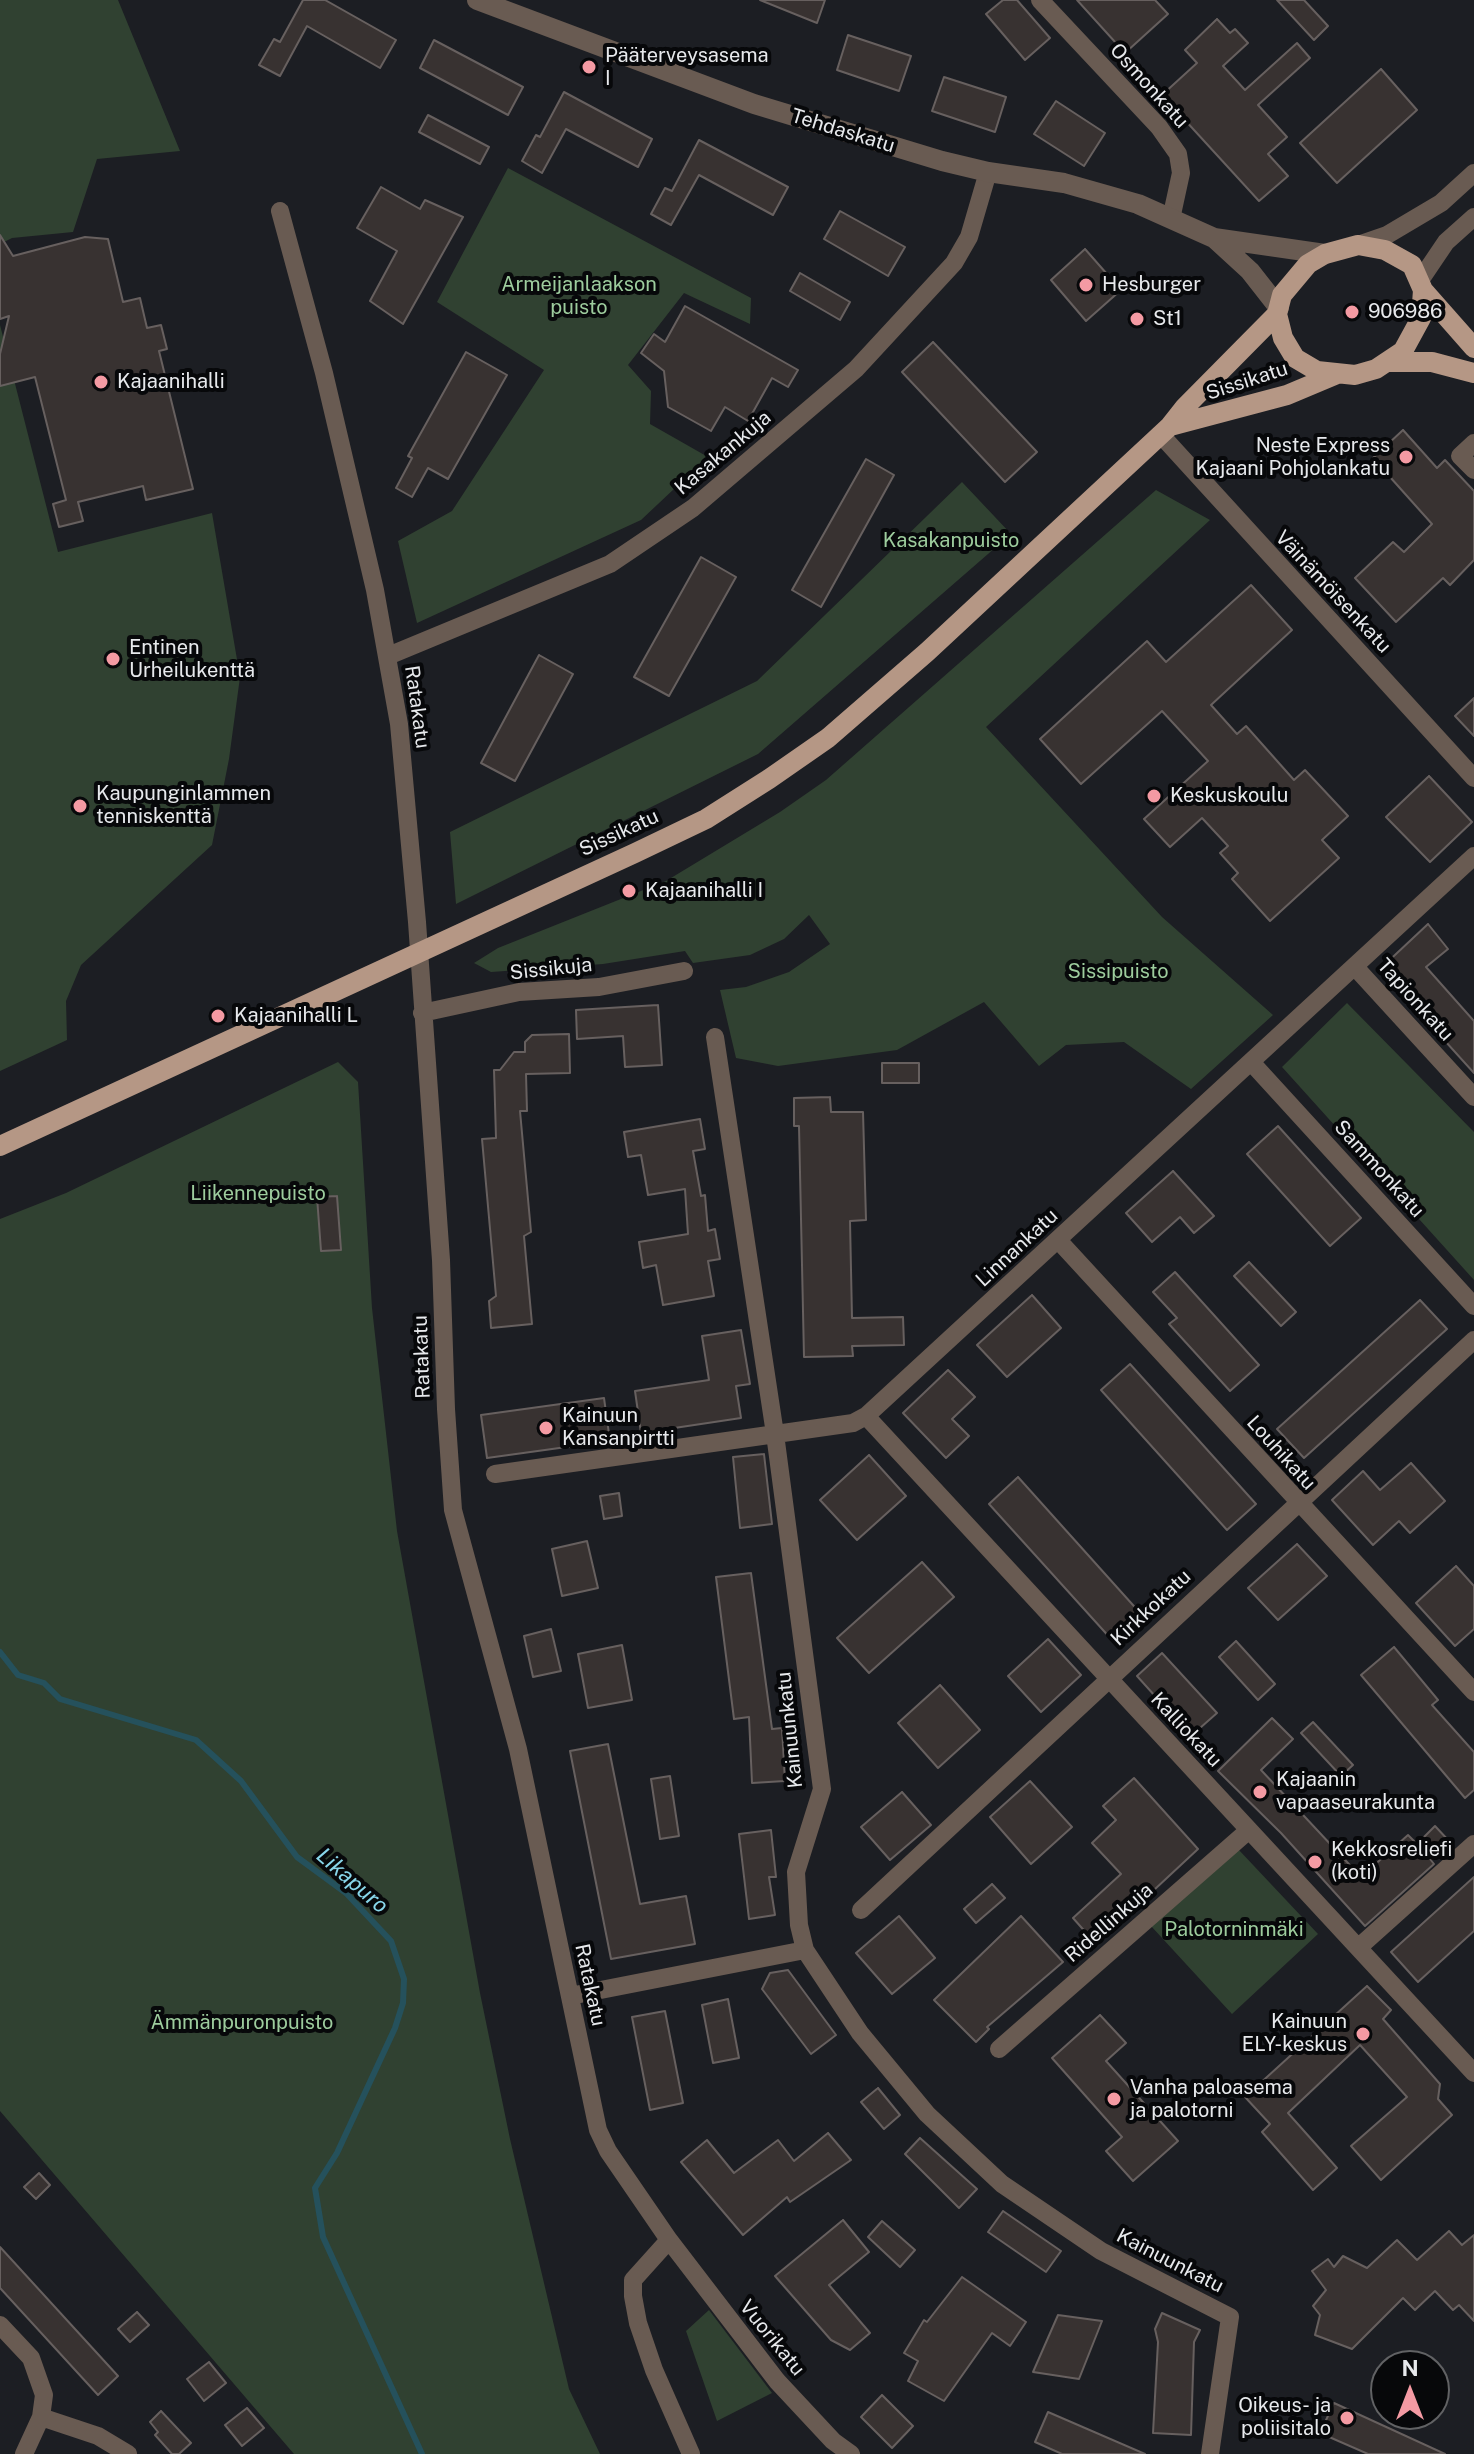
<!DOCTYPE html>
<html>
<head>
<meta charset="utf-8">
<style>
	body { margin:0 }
	#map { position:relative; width:1474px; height:2454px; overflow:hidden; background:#1c1e23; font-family:"Public Sans",sans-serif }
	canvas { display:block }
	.north { position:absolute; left:1370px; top:2350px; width:80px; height:80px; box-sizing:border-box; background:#07080a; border:2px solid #616264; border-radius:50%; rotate:0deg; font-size:22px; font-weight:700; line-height:32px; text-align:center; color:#e7e9ec }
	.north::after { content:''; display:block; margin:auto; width:28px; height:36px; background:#f49aa3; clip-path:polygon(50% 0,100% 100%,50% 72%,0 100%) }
</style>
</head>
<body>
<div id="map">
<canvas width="1474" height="2454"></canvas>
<div class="north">N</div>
</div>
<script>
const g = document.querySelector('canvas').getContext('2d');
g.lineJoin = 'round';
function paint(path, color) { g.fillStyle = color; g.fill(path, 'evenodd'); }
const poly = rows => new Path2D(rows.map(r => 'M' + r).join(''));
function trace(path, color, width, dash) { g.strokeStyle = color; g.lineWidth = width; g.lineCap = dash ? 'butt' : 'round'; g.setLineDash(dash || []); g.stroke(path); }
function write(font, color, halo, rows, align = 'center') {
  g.font = font + ' "Public Sans",sans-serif'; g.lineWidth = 8; g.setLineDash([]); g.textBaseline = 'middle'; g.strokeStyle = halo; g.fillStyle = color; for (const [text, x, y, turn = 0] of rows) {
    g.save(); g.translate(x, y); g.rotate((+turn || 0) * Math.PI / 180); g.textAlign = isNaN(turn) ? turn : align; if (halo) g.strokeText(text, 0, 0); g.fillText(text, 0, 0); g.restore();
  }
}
paint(poly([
	[0,0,118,0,180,151,97,159,73,232,12,238,0,244],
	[508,168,751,298,750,324,684,293,628,365,651,391,650,424,708,457,641,520,417,623,398,541,452,511,544,370,437,302],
	[0,325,58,552,212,513,240,677,229,759,212,845,81,965,66,1001,67,1040,0,1071],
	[962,482,1011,534,758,754,456,904,450,832,757,681],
	[1156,490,1210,520,986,727,1162,917,1273,1015,1191,1089,1124,1042,1066,1045,1039,1066,984,1002,897,1050,778,1066,736,1058,720,990,746,987,789,972,830,944,809,915,784,939,750,955,693,963,685,951,603,964,491,972,474,963,498,948,666,881,780,812,826,780],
	[1347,1003,1474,1132,1474,1280,1282,1067],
	[338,1062,358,1082,372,1308,397,1531,480,1993,510,2139,569,2389,600,2454,294,2454,0,2111,0,1219,66,1193],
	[1238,1849,1318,1934,1232,2014,1151,1926],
	[709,2310,772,2393,717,2421,686,2331]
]), '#304131');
trace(poly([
	[0,1652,18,1675,44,1683,60,1699,196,1740,241,1781,297,1857,346,1893,391,1941,404,1979,403,2003,395,2028,337,2153,315,2188,323,2237,422,2454]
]), '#25515c', 6);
const building = poly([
	[303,0,325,0,396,40,380,68,307,26,280,76,259,65,274,39,280,42,303,0],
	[760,0,825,0,817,23,760,0],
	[1003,0,1017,0,1050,38,1025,60,986,14,1003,0],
	[1077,0,1155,0,1168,14,1125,53,1077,0],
	[1277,0,1304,0,1328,26,1314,40,1277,0],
	[1217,19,1230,33,1235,29,1248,43,1223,66,1245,90,1297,43,1310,58,1258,105,1287,137,1268,154,1288,176,1259,201,1162,95,1197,63,1185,50,1217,19],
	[848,35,911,56,899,91,837,70,848,35],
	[434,40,523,87,508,115,420,68,434,40],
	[1381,69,1417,110,1337,183,1300,143,1381,69],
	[944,77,1006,97,995,132,932,111,944,77],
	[564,92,652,139,638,167,566,129,542,173,522,161,536,135,540,137,564,92],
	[1056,101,1105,133,1084,166,1034,134,1056,101],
	[428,115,489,147,480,164,419,132,428,115],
	[699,140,788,187,773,215,699,175,671,225,651,214,665,188,672,191,699,140],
	[381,187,420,209,425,200,463,217,403,324,370,301,397,251,357,228,381,187],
	[840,211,905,247,888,276,824,239,840,211],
	[0,235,13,256,85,237,108,239,123,302,140,298,147,328,161,325,167,349,159,351,193,489,146,500,143,486,78,502,83,521,59,527,53,504,66,500,35,377,0,386,0,354,9,316,0,319,0,235],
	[1085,249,1121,290,1086,321,1051,280,1085,249],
	[800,273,850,302,840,320,790,291,800,273],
	[685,306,798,370,788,387,772,378,748,421,725,407,711,431,668,407,664,371,641,353,654,334,665,342,685,306],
	[933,342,1037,452,1005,482,902,372,933,342],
	[466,352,507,375,448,479,428,468,412,497,396,488,412,458,408,456,466,352],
	[1403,430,1437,468,1445,460,1474,491,1474,560,1450,585,1443,578,1396,622,1355,578,1393,542,1404,552,1432,524,1373,458,1403,430],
	[866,459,894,475,821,607,792,590,866,459],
	[701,557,736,577,669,696,634,677,701,557],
	[1251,585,1292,630,1211,705,1237,734,1246,726,1294,780,1305,770,1348,816,1322,840,1339,858,1270,921,1232,879,1238,873,1220,853,1228,846,1202,818,1170,847,1144,819,1208,761,1162,711,1081,784,1040,739,1147,641,1166,662,1251,585],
	[539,655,573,674,515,781,481,763,539,655],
	[1474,698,1474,736,1455,716,1474,698],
	[1429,776,1472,822,1430,862,1386,817,1429,776],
	[1428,924,1448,949,1426,967,1474,1021,1474,1073,1380,969,1428,924],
	[658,1005,662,1065,625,1067,623,1036,577,1039,576,1010,658,1005],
	[569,1034,570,1073,526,1074,527,1111,520,1111,531,1232,524,1236,532,1324,491,1328,489,1301,496,1296,482,1139,496,1138,494,1070,500,1070,514,1052,525,1052,525,1042,532,1035,569,1034],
	[882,1063,919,1063,919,1083,882,1083,882,1063],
	[830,1097,831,1112,863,1112,866,1220,850,1221,852,1318,903,1317,904,1345,852,1346,853,1356,804,1357,799,1126,794,1126,794,1098,830,1097],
	[700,1119,705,1149,693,1151,701,1196,705,1195,708,1231,715,1229,720,1259,708,1261,714,1296,663,1305,656,1265,643,1268,639,1242,688,1234,685,1189,648,1195,641,1155,628,1157,624,1132,700,1119],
	[1278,1126,1361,1218,1330,1246,1247,1154,1278,1126],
	[1173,1171,1214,1216,1194,1233,1180,1217,1152,1242,1126,1213,1173,1171],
	[337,1196,341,1250,321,1251,317,1197,337,1196],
	[1249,1262,1296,1312,1281,1326,1234,1276,1249,1262],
	[1175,1272,1259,1365,1230,1391,1169,1324,1177,1318,1153,1292,1175,1272],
	[1032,1295,1061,1328,1007,1377,977,1345,1032,1295],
	[1420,1300,1447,1329,1304,1458,1277,1429,1420,1300],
	[741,1330,750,1384,736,1386,741,1418,641,1433,635,1391,709,1380,702,1336,741,1330],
	[1130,1364,1256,1504,1227,1530,1101,1390,1130,1364],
	[948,1370,975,1397,952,1419,969,1436,946,1458,903,1413,948,1370],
	[604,1398,610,1441,487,1458,481,1415,604,1398],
	[764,1454,772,1524,740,1528,733,1457,764,1454],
	[869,1455,906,1496,857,1540,820,1500,869,1455],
	[1411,1463,1445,1501,1410,1533,1399,1521,1373,1545,1332,1500,1363,1471,1380,1490,1411,1463],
	[1018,1477,1141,1614,1112,1640,989,1504,1018,1477],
	[619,1493,622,1516,604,1519,600,1496,619,1493],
	[587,1541,598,1588,562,1596,552,1549,587,1541],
	[1297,1544,1327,1576,1278,1620,1248,1588,1297,1544],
	[922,1562,954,1597,869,1673,837,1638,922,1562],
	[1456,1566,1474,1586,1474,1629,1455,1646,1416,1603,1456,1566],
	[751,1573,772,1729,782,1728,785,1781,752,1783,749,1717,734,1719,716,1577,751,1573],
	[551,1629,561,1671,533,1677,524,1636,551,1629],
	[1048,1639,1081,1675,1041,1712,1008,1676,1048,1639],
	[1236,1641,1275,1684,1258,1700,1219,1657,1236,1641],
	[622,1645,632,1700,588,1708,578,1654,622,1645],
	[1394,1647,1438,1700,1432,1705,1474,1752,1474,1790,1465,1798,1361,1675,1394,1647],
	[1162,1653,1217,1713,1191,1736,1137,1676,1162,1653],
	[940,1685,980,1730,938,1768,898,1723,940,1685],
	[1272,1718,1293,1739,1261,1770,1361,1877,1408,1835,1417,1844,1435,1826,1449,1841,1430,1859,1434,1864,1365,1926,1281,1833,1218,1771,1272,1718],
	[1313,1722,1353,1765,1341,1776,1301,1733,1313,1722],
	[608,1744,640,1904,686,1896,695,1944,611,1959,570,1751,608,1744],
	[670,1776,679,1836,660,1839,651,1779,670,1776],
	[1134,1778,1198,1849,1096,1944,1073,1918,1121,1874,1092,1843,1116,1820,1103,1806,1134,1778],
	[1030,1781,1072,1827,1031,1864,990,1817,1030,1781],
	[902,1792,931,1825,890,1860,861,1827,902,1792],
	[771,1830,776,1877,769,1877,775,1915,749,1919,739,1834,771,1830],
	[1474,1877,1474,1931,1418,1982,1391,1952,1474,1877],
	[992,1884,1005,1898,976,1923,964,1909,992,1884],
	[899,1916,935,1958,892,1994,856,1953,899,1916],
	[1021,1916,1063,1962,987,2027,989,2029,976,2042,934,2000,1021,1916],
	[788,1970,836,2035,811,2054,762,1989,770,1973,788,1970],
	[1367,1986,1391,2010,1383,2019,1440,2084,1438,2099,1452,2115,1381,2180,1351,2146,1407,2097,1360,2045,1288,2113,1337,2168,1313,2190,1262,2132,1270,2124,1245,2097,1367,1986],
	[728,1999,739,2058,713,2063,702,2005,728,1999],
	[665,2011,683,2103,650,2110,632,2017,665,2011],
	[1100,2015,1126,2043,1106,2061,1178,2141,1133,2181,1106,2151,1122,2137,1052,2058,1100,2015],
	[878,2088,900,2115,884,2129,861,2102,878,2088],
	[828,2133,851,2160,790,2202,787,2197,743,2235,681,2162,707,2140,734,2173,778,2140,794,2161,828,2133],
	[920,2138,977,2189,959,2208,905,2154,920,2138],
	[39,2173,50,2185,36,2199,24,2187,39,2173],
	[1003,2211,1061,2251,1046,2272,988,2232,1003,2211],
	[843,2220,869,2252,829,2285,870,2333,850,2350,831,2340,775,2276,843,2220],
	[882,2221,915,2250,900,2267,868,2237,882,2221],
	[1449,2231,1462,2245,1474,2235,1474,2321,1459,2305,1453,2310,1435,2291,1415,2310,1403,2298,1352,2349,1315,2335,1320,2315,1313,2306,1326,2290,1312,2271,1328,2259,1334,2267,1343,2256,1367,2268,1397,2240,1417,2260,1449,2231],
	[0,2247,118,2376,98,2395,0,2288,0,2247],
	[962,2277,1026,2322,1010,2346,992,2333,944,2401,908,2381,918,2361,904,2353,924,2320,927,2322,962,2277],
	[137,2312,149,2325,130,2342,118,2329,137,2312],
	[1162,2313,1200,2330,1194,2342,1191,2435,1153,2433,1158,2342,1155,2329,1162,2313],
	[1058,2315,1102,2321,1079,2379,1033,2372,1058,2315],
	[209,2362,226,2383,204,2401,187,2379,209,2362],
	[882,2395,913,2426,892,2448,861,2417,882,2395],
	[1334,2403,1445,2454,1368,2454,1320,2433,1334,2403],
	[247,2408,264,2428,242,2446,225,2425,247,2408],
	[161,2411,191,2443,179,2454,172,2454,155,2435,158,2432,150,2422,161,2411],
	[1048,2412,1145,2454,1062,2454,1035,2442,1048,2412]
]);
paint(building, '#383231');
trace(building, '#67605f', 2);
trace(poly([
	[1040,0,1159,127,1178,154,1181,173,1171,219],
	[280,211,324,373,375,590,399,724,417,922,441,1260,446,1409,453,1510,518,1749,598,2130,608,2151,669,2240,633,2280,633,2296,638,2323,654,2370,691,2454],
	[1358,245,1387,235,1441,203,1474,173],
	[1421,279,1446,242,1474,217],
	[1161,435,1474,778],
	[1474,443,1460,456,1474,470],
	[388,656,610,564,693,508,856,369,954,263,969,237,988,172],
	[1355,967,1474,1097],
	[422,1013,519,992,599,987,684,971],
	[715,1037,775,1434,822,1789,796,1872,799,1925,805,1950,860,2033,927,2114,1002,2184,1101,2251,1230,2317,1210,2454],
	[1251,1062,1474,1306],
	[1058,1240,1474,1692],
	[866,1416,1474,2073],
	[495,1474,853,1423,866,1416,1474,856],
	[861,1910,1474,1340],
	[1359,1947,1474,1844],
	[570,1996,805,1950],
	[999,2049,1249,1830],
	[669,2240,777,2381,833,2441,851,2454],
	[0,2325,31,2358,44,2395,41,2417,24,2454],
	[41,2417,98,2436,128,2454]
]), '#695b52', 18);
trace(poly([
	[477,0,754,104,942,161,988,172,1064,183,1138,204,1214,238,1325,254],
	[1214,238,1250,271,1279,308]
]), '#695b52', 20);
trace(poly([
	[1358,245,1385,250,1412,265,1423,290,1421,318,1403,351,1376,369,1355,375,1317,371,1295,358,1283,338,1277,314,1282,295,1308,264,1325,254,1358,245],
	[1423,290,1474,348],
	[1390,362,1432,362,1474,373],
	[1170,426,1287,395,1337,374],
	[0,1146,635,853,706,819,769,779,828,738,927,652,1170,426,1185,407,1277,314]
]), '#b59785', 20);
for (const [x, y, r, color] of [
	[589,67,8,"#f49aa3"],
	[1086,285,8,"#f49aa3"],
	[1352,312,8,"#f49aa3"],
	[1137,319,8,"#f49aa3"],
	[101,382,8,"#f49aa3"],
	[1406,457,8,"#f49aa3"],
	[113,659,8,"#f49aa3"],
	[1154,796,8,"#f49aa3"],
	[80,806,8,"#f49aa3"],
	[629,891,8,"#f49aa3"],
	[218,1016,8,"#f49aa3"],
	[546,1428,8,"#f49aa3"],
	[1260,1792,8,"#f49aa3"],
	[1315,1862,8,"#f49aa3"],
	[1363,2034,8,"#f49aa3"],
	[1114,2099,8,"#f49aa3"],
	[1347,2418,8,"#f49aa3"]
]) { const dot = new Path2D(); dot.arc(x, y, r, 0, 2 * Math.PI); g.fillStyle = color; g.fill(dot); trace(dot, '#07080a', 3); }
write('20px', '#e7e9ec', '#07080a', [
	["Pääterveysasema",605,56],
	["I",605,79],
	["Hesburger",1102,285],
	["906986",1368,312],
	["St1",1153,319],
	["Kajaanihalli",117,382],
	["Neste Express",1390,446,"right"],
	["Kajaani Pohjolankatu",1390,469,"right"],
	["Entinen",129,648],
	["Urheilukenttä",129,671],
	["Kaupunginlammen",96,794],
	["tenniskenttä",96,817],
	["Keskuskoulu",1170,796],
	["Kajaanihalli I",645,891],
	["Kajaanihalli L",234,1016],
	["Kainuun",562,1416],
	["Kansanpirtti",562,1439],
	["Kajaanin",1276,1780],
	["vapaaseurakunta",1276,1803],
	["Kekkosreliefi",1331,1850],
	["(koti)",1331,1873],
	["Kainuun",1347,2022,"right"],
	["ELY-keskus",1347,2045,"right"],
	["Vanha paloasema",1130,2088],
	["ja palotorni",1130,2111],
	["Oikeus- ja",1331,2406,"right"],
	["poliisitalo",1331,2429,"right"]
], 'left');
write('20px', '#e7e9ec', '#07080a', [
	["Osmonkatu",1149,86,48],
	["Tehdaskatu",843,131,17],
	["Sissikatu",1247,381,-18],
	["Kasakankuja",723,453,-40],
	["Väinämöisenkatu",1333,592,47],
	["Ratakatu",417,707,82],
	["Sissikatu",619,833,-25],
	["Sissikuja",551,969,-6],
	["Tapionkatu",1415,1000,48],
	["Sammonkatu",1379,1169,48],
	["Linnankatu",1017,1248,-43],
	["Ratakatu",422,1357,-92],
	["Louhikatu",1281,1453,48],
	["Kirkkokatu",1151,1608,-43],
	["Kainuunkatu",790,1730,-96],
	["Kalliokatu",1186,1730,47],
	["Ridellinkuja",1109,1923,-41],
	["Ratakatu",590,1985,78],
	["Kainuunkatu",1170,2261,27],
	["Vuorikatu",772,2338,51]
]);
write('20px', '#9dcc9d', '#07080a', [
	["Armeijanlaakson",579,285],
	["puisto",579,308],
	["Kasakanpuisto",951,541],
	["Sissipuisto",1118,972],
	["Liikennepuisto",258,1194],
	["Palotorninmäki",1234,1930],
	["Ämmänpuronpuisto",242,2023]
]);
write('italic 22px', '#88d6ea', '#07080a', [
	["Likapuro",352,1881,41]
]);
</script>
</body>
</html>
